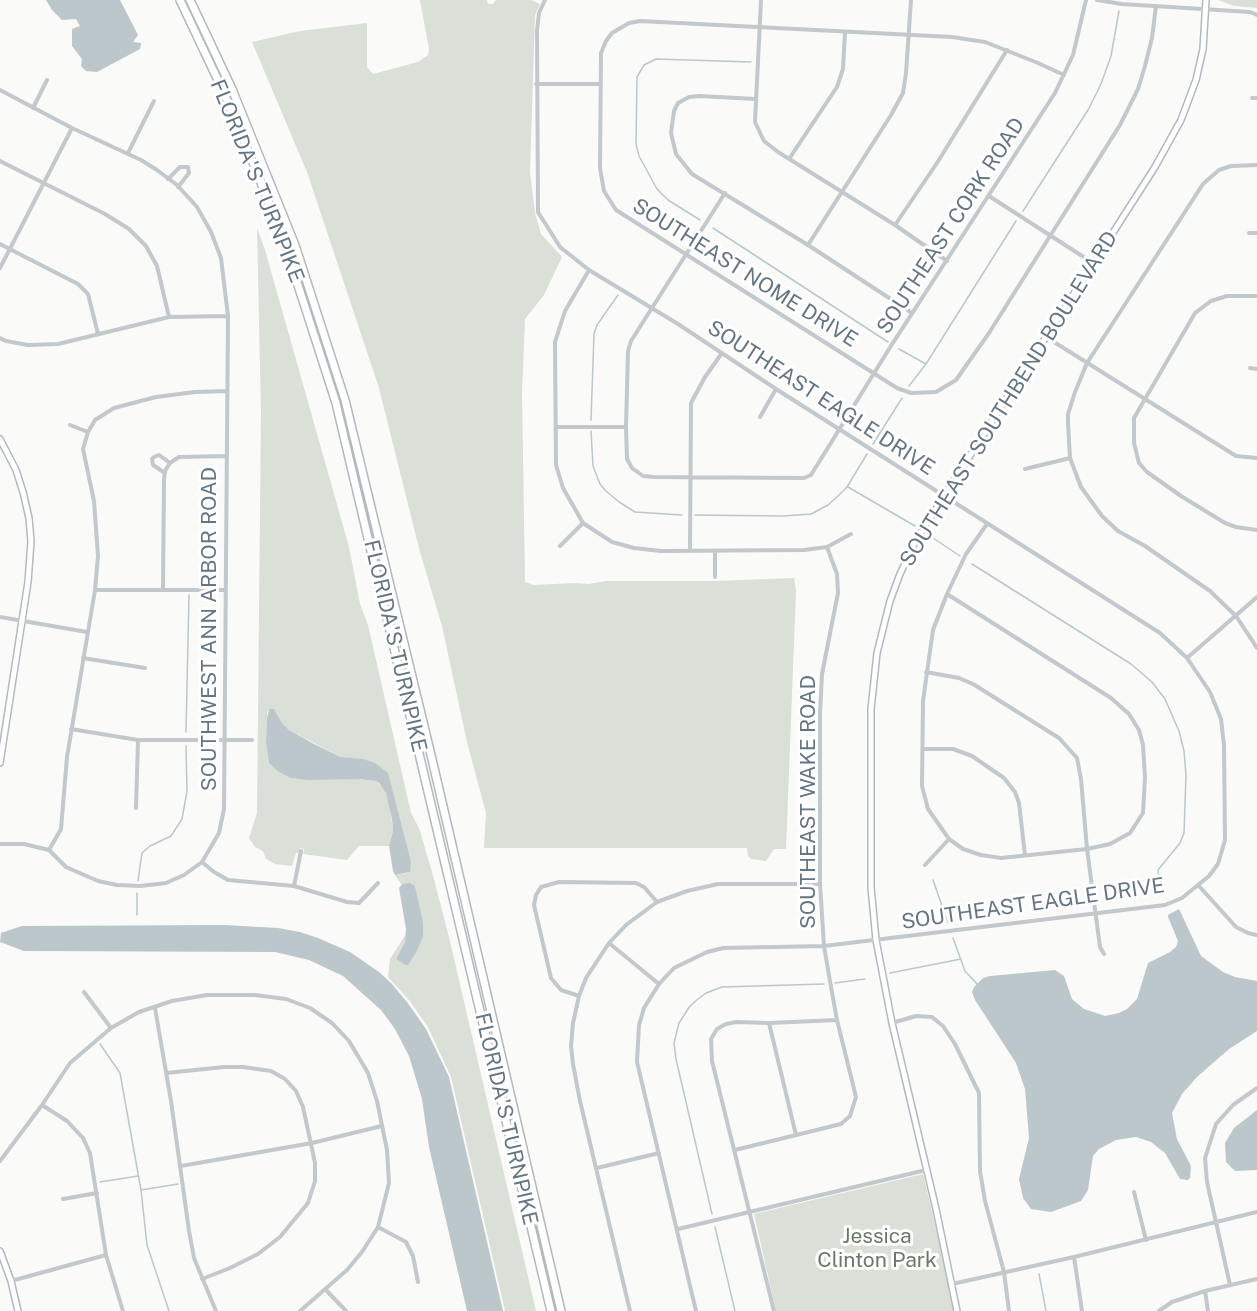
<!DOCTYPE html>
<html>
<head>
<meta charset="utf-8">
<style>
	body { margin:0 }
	canvas { display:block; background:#fafaf8 }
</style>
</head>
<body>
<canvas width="1257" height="1311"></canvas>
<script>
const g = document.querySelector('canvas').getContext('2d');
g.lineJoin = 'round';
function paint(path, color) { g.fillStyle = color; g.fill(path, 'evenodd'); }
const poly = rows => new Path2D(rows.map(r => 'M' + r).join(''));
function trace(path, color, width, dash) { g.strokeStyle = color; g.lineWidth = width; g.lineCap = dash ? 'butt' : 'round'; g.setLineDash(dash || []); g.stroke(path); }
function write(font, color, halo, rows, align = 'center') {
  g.font = font + ' "Public Sans",sans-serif'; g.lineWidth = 6; g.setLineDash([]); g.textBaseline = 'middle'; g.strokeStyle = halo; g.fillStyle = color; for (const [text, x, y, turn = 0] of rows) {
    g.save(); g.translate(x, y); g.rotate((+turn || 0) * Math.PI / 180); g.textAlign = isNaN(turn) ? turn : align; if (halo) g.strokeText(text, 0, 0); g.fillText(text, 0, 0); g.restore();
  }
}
paint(poly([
	[420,0,487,0,488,4,493,4,496,0,531,0,540,4,535,15,530,172,535,213,541,234,562,257,544,295,525,319,522,392,525,582,534,585,574,583,589,584,606,581,716,581,794,578,796,590,786,849,774,849,766,861,751,859,748,856,747,848,484,848,486,813,467,742,442,626,420,552,379,388,307,172,252,42,300,31,367,23,367,67,373,74,418,62,428,55,429,49],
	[1218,0,1257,0,1257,8,1234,6],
	[257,228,265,250,349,547,360,604,368,625,411,813,419,828,432,872,449,937,536,1311,505,1311,451,1077,428,1027,409,1000,388,977,390,959,406,934,405,942,396,959,405,965,418,949,423,932,415,886,401,884,395,875,408,873,411,861,389,778,349,758,341,757,289,730,282,723,274,709,267,712,267,717,266,743,269,763,277,771,290,778,296,779,358,779,376,781,382,787,386,793,390,808,393,831,389,846,359,846,347,860,303,854,304,849,300,848,299,853,296,853,292,866,275,864,266,859,263,851,255,847,249,838,257,813,261,413],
	[923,1174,951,1291,954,1311,776,1311,754,1214]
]), '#dadfd7');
paint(poly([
	[46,0,120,0,138,35,133,42,141,43,140,49,97,72,86,71,81,66,82,59,72,46,72,29,80,26,76,19,62,20,52,10],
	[270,709,274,709,282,723,289,730,314,744,341,757,363,759,375,763,388,773,411,861,410,872,395,875,393,871,389,846,393,831,392,819,386,793,379,783,376,781,358,779,308,780,290,778,277,771,269,763,266,743,267,717],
	[410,883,415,886,423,923,423,936,418,949,408,965,405,965,396,959,405,942,406,929,399,888,402,884],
	[1179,909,1201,956,1223,972,1235,977,1257,981,1257,1031,1229,1049,1197,1077,1182,1094,1172,1113,1177,1139,1191,1166,1190,1178,1188,1180,1180,1179,1165,1153,1151,1142,1136,1137,1116,1140,1099,1149,1093,1156,1088,1190,1081,1201,1051,1212,1031,1209,1023,1198,1019,1179,1029,1138,1025,1089,1016,1063,975,1000,972,992,974,987,983,978,990,976,1055,970,1064,976,1072,999,1084,1009,1105,1016,1119,1013,1127,1009,1137,999,1148,963,1170,952,1176,947,1178,941,1168,917,1168,915],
	[224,925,278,928,300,932,318,938,350,952,379,972,392,984,407,1002,426,1029,449,1077,503,1311,467,1311,429,1147,422,1099,409,1056,395,1029,381,1010,343,976,309,960,275,952,24,951,0,942,1,933,22,926],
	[1257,1110,1257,1170,1235,1171,1226,1162,1225,1143,1234,1128]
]), '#bbc7cb');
trace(poly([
	[1023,211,1088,110,1101,84,1111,56,1119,11],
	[700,220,668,200,657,189,639,156,636,144,637,77,644,65,656,59,751,62],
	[713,228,888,342],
	[899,349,926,364],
	[909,386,926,364,1016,221],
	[591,420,594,334,597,325,618,295],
	[591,431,593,466,600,484,606,491,619,502,635,512,682,515],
	[873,444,902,398],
	[848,487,915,526],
	[695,515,783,516,811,514,828,505,837,497,847,487,867,454],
	[930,536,960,556],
	[972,564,1131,664,1152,682,1165,699,1179,731,1184,751,1186,775,1184,833,1180,843,1158,870,1159,879,1165,892],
	[186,732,189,595],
	[933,880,948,923],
	[138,881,142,853,150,846,171,836,182,819,187,791,186,746],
	[137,915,137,893],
	[953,938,965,971,977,984],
	[890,973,961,959],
	[835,983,865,979],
	[100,1044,120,1073,141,1190,147,1245,169,1311],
	[100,1182,138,1176],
	[141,1190,178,1184],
	[712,1214,676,1059,674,1043,679,1023,690,1006,698,999,706,993,722,987,824,984],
	[715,1227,735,1311],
	[1039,1274,1046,1311]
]), '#bbc7cb', 1.5);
const secondary = poly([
	[0,439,16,470,23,492,29,518,31,541,28,582,0,763],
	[0,1251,11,1281,18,1311],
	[957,1311,936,1209,892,1023,876,940,871,887,871,709,877,653,890,601,900,574,916,540,1155,167,1181,120,1196,80,1203,49,1206,0]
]);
const highway = poly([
	[180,0,224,93,257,172,286,248,336,403,551,1311],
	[190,0,232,89,295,245,345,400,431,755,561,1311]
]);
trace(secondary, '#b3babf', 8);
trace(highway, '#b4b9bd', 10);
trace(poly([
	[545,0,539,13,537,31,538,212,560,247,589,270,678,324,776,389,1160,633,1187,658,1210,692,1221,719,1224,745,1225,840,1218,864,1209,876,1182,898,1165,905,824,946,723,948,707,952,674,968,659,984,644,1008,639,1025,637,1062,696,1311],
	[761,0,755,122,764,141,778,152,895,225,947,261],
	[1097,0,1122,4,1250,12,1257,15],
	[1064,75,1038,63,985,42,952,37,640,21,629,23,612,33,606,41,601,53,600,168,604,191,616,210,897,388,911,393,936,392,956,380,989,333,1120,125,1138,89,1145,66,1152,38,1156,6],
	[536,84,600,84],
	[0,90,72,128,141,160,157,170,177,185,197,207,211,232,221,258,228,316,224,809,219,833,202,862,184,875,166,883,140,886,117,885,98,881,66,867,49,850,24,844,0,844],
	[1252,98,1257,98],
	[755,99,700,96,689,97,678,103,674,111,671,133,676,154,692,174,808,245,912,313],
	[33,108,47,80],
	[128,153,154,101],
	[789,159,837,87,843,69,845,32],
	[0,161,105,214,129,229,146,246,157,266,169,317],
	[1257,165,1231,166,1219,170,1203,184,1087,363,1075,392,1068,414,1068,423,1070,458,1081,487,1102,516,1118,531,1145,546,1210,591,1236,616,1257,648],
	[168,179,180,167,188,167,189,173,178,187],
	[725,193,631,341,628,351,626,427,627,459,632,468,643,476,654,477,804,478,811,475,889,349,1055,93,1073,55,1086,0],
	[989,196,1093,263],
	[895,225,937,163,1007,50],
	[1249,233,1257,233],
	[0,244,78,284,88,294,98,334],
	[808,245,891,115,903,93,906,73,911,0],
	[0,268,72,128],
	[589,270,565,311,555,342,556,465,563,488,583,523,612,542,634,548,661,551,804,550,827,547,851,534],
	[1257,296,1227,296,1211,301,1195,313,1134,418,1134,443,1139,463,1147,472,1181,496,1225,523,1236,527,1257,530],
	[1046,337,1236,456,1257,458],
	[0,338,6,341,28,345,58,344,169,317,228,316],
	[1250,368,1257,369],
	[760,417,776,389],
	[70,425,88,432],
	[556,427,626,427],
	[1025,469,1070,458],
	[165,473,153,465,152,459,154,457,159,455,170,463],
	[560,546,583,523],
	[690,550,691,403,705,377,722,353],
	[715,577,715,551],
	[95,590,224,590],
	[163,590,164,479,165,471,170,463,179,457,226,456],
	[947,594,1111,698,1129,714,1139,730,1143,745,1145,777,1143,813,1130,833,1110,844,1087,849,1001,858,981,855,963,849,949,839,928,809,922,786,923,701,933,630,947,594,966,554,987,524],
	[0,617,87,632],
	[83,658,145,668],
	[1187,658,1257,597],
	[926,672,959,678,973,684,1059,738,1077,758,1081,779,1087,849,1100,947,1104,954],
	[71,729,138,740,252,740],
	[923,749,953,749,972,756,1004,778,1015,792,1019,803,1025,855],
	[136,808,138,740],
	[49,850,61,829,67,757,95,590,98,556,94,501,83,449,88,432,95,420,114,408,156,397,195,392,227,391],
	[202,862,214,872,228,880,294,886,347,902,359,903,378,883],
	[925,865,949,839],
	[294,886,301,851],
	[1199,886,1236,927,1248,933,1257,935],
	[609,943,659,984],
	[84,992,111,1028],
	[579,996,561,990,551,978,534,905,536,895,541,887,559,882,636,883,644,887,657,902],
	[155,1008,171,1101,189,1231,194,1258,216,1311],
	[769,1023,796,1135],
	[892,1023,916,1016,932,1017,943,1026,955,1044,979,1093,980,1171,985,1201,1004,1272,1009,1311],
	[166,1073,224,1067,243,1067,271,1071,285,1079,296,1091,303,1107,315,1163,315,1181,308,1203,280,1237,258,1254,230,1268,202,1279],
	[42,1105,67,1121,83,1138,90,1153,106,1255,123,1311],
	[735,1150,841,1124,850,1116,856,1097,837,1020,831,987,824,946,820,884,820,714,822,674,838,593,837,574,827,547],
	[0,1161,42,1105,70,1063,111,1028,139,1012,172,1001,207,995,255,995,286,999,310,1008,332,1023,349,1041,368,1073,377,1101,387,1150,389,1183,378,1227,362,1252,347,1270,300,1311],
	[181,1166,312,1143,382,1126],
	[597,1168,659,1153],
	[1134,1192,1146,1240],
	[63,1199,97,1193],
	[378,1227,406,1242,413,1256,418,1282],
	[678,1229,926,1170],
	[1074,1257,1082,1311],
	[11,1281,106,1255],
	[952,1284,1074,1257,1257,1212],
	[1230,1285,1207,1182,1205,1158,1216,1124,1233,1105,1257,1088],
	[325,1289,346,1311],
	[1205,1291,1208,1311],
	[630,1311,580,1101,573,1064,571,1046,573,1023,579,996,586,978,609,943,626,925,657,902,687,891,718,884,820,884],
	[774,1311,712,1061,711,1039,717,1029,726,1024,736,1022,769,1023,837,1020],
	[1159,1311,1172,1302,1205,1291,1257,1279]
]), '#c3c8cc', 4);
trace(secondary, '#fff', 5);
trace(highway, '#fff', 7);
write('21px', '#657683', '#fff', [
	["FLORIDA'S TURNPIKE",257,181,68],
	["SOUTHEAST CORK ROAD",951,226,-57],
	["SOUTHEAST NOME DRIVE",745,273,32],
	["SOUTHEAST EAGLE DRIVE",821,398,33],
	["SOUTHEAST SOUTHBEND BOULEVARD",1009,399,-58],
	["SOUTHWEST ANN ARBOR ROAD",210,629,-90],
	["FLORIDA'S TURNPIKE",395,646,77],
	["SOUTHEAST WAKE ROAD",809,802,-90],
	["SOUTHEAST EAGLE DRIVE",1033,904,-8],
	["FLORIDA'S TURNPIKE",506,1119,77]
]);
write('21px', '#687a64', '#fff', [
	["Jessica",877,1237],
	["Clinton Park",877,1261]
]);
</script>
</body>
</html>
